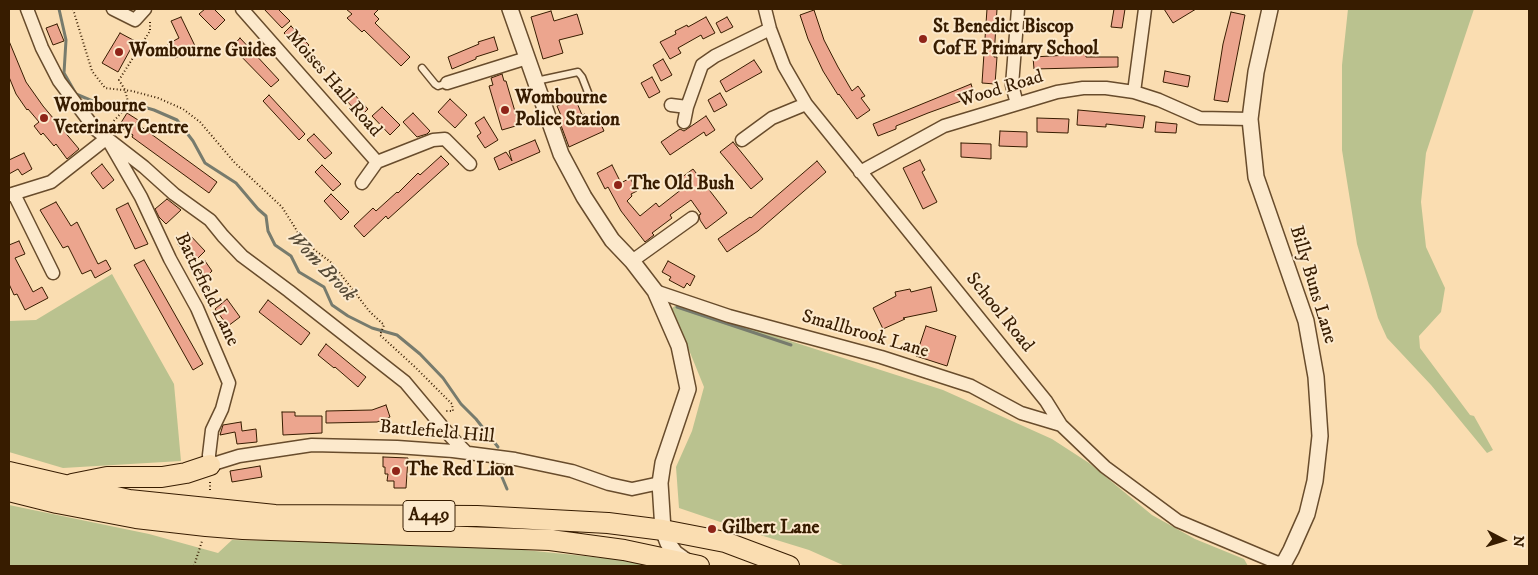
<!DOCTYPE html>
<html>
<head>
<meta charset="utf-8">
<style>
	body { margin:0 }
	#map { position:relative; width:1538px; height:575px; overflow:hidden; background:#faddb1; font-family:"IM FELL DW Pica",serif }
	canvas { display:block }
	.frame { position:absolute; inset:0; border:10px solid #371c00; pointer-events:none }
	.north { position:absolute; left:1478px; top:515px; width:50px; height:50px; -webkit-text-stroke:4px #fce9cc; paint-order:stroke; rotate:95deg; font-size:14px; font-weight:700; line-height:20px; text-align:center; color:#371c00 }
	.north::after { content:''; display:block; margin:auto; width:18px; height:22px; background:#371c00; clip-path:polygon(50% 0,100% 100%,50% 72%,0 100%) }
</style>
</head>
<body>
<div id="map">
<canvas width="1538" height="575"></canvas>
<div class="frame"></div>
<div class="north">N</div>
</div>
<script>
const g = document.querySelector('canvas').getContext('2d');
g.lineJoin = 'round';
function paint(path, color) { g.fillStyle = color; g.fill(path, 'evenodd'); }
const poly = rows => new Path2D(rows.map(r => 'M' + r).join(''));
function trace(path, color, width, dash) { g.strokeStyle = color; g.lineWidth = width; g.lineCap = dash ? 'butt' : 'round'; g.setLineDash(dash || []); g.stroke(path); }
function write(font, color, halo, rows, align = 'center') {
  g.font = font + ' "IM FELL DW Pica",serif'; g.lineWidth = 4; g.setLineDash([]); g.textBaseline = 'middle'; g.strokeStyle = halo; g.fillStyle = color; for (const [text, x, y, turn = 0] of rows) {
    g.save(); g.translate(x, y); g.rotate((+turn || 0) * Math.PI / 180); g.textAlign = isNaN(turn) ? turn : align; if (halo) g.strokeText(text, 0, 0); g.fillText(text, 0, 0); g.restore();
  }
}
paint(poly([
	[1348,9,1474,9,1426,153,1421,202,1426,247,1445,288,1441,312,1419,336,1420,348,1470,415,1474,416,1493,450,1487,453,1431,385,1387,338,1378,318,1357,244,1342,150,1342,65],
	[112,274,174,384,181,461,63,468,9,452,9,321,36,320],
	[681,302,706,314,943,390,1052,439,1089,463,1152,515,1195,539,1244,559,1248,566,845,566,809,550,744,530,679,508,676,467,692,431,704,387,672,308],
	[9,505,149,534,218,553,232,540,475,545,624,560,647,566,9,566]
]), '#bac28f');
trace(poly([
	[59,9,66,40,64,73,76,94,109,108,130,103,154,110,177,120,193,141,205,163,236,183,258,209,266,216,268,231,275,245,291,256,299,272,324,287,332,305,348,316,372,328,397,335,420,354,443,378,461,404,476,419,498,447],
	[677,307,791,345],
	[499,470,507,489]
]), '#777b6d', 3);
const building = poly([
	[205,9,214,9,225,20,215,30,199,14,205,9],
	[264,9,278,9,290,21,282,28,264,9],
	[346,9,379,9,374,14,379,19,375,23,410,57,401,66,364,30,362,32,347,18,352,14,346,9],
	[987,9,997,9,994,57,997,57,995,84,982,83,987,9],
	[1114,9,1125,9,1122,28,1111,27,1114,9],
	[1164,9,1196,9,1173,23,1164,9],
	[814,10,824,40,838,67,852,91,858,86,865,96,861,98,870,110,857,119,839,94,838,95,823,71,808,39,800,15,814,10],
	[551,11,554,21,577,14,583,34,559,40,563,53,543,59,531,17,551,11],
	[1231,12,1245,15,1228,102,1214,100,1223,44,1231,12],
	[181,17,196,48,175,58,168,44,179,38,171,21,181,17],
	[706,17,715,33,703,39,701,35,678,48,681,53,670,59,660,42,676,34,675,31,687,25,688,27,706,17],
	[727,17,733,27,721,33,716,23,727,17],
	[57,24,64,41,53,45,46,28,57,24],
	[291,26,309,45,302,52,284,33,291,26],
	[120,33,135,41,118,72,102,63,120,33],
	[494,37,498,50,476,57,476,59,452,69,448,57,479,44,478,42,494,37],
	[240,38,279,80,271,87,232,47,240,38],
	[9,41,26,82,43,106,79,149,67,159,56,144,54,146,43,133,41,135,34,126,39,122,28,109,27,110,16,94,9,77,9,41],
	[1086,54,1086,57,1118,57,1118,67,1034,69,1033,57,1086,54],
	[663,59,672,75,661,81,653,65,663,59],
	[754,60,762,72,726,92,720,81,754,60],
	[1165,71,1190,76,1188,87,1163,82,1165,71],
	[502,74,504,81,506,81,519,125,502,130,489,86,493,85,491,78,502,74],
	[652,77,660,92,649,98,641,83,652,77],
	[971,84,975,96,928,113,896,126,896,129,878,136,873,124,971,84],
	[350,90,368,109,361,116,343,97,350,90],
	[720,93,727,105,714,112,708,100,720,93],
	[269,95,305,134,299,140,263,101,269,95],
	[575,98,582,115,585,114,588,121,593,119,594,122,599,120,604,131,569,147,559,120,562,118,557,106,575,98],
	[450,99,467,115,455,128,438,112,450,99],
	[382,107,400,125,390,135,372,116,382,107],
	[1078,110,1145,116,1143,128,1106,124,1106,127,1077,125,1078,110],
	[127,113,138,120,136,123,217,182,209,193,132,137,133,135,119,126,127,113],
	[413,113,430,131,427,134,417,137,403,122,413,113],
	[706,116,715,130,706,136,704,132,670,155,661,142,680,129,684,131,687,129,706,116],
	[484,117,498,140,485,148,477,136,481,133,475,123,484,117],
	[1037,118,1069,119,1068,133,1037,132,1037,118],
	[1156,122,1177,124,1176,133,1155,132,1156,122],
	[1000,131,1027,132,1027,147,999,146,1000,131],
	[314,134,332,153,325,159,307,140,314,134],
	[535,140,540,152,499,170,494,158,506,152,512,161,509,151,535,140],
	[733,142,763,179,751,189,720,152,733,142],
	[961,143,991,144,991,159,961,157,961,143],
	[24,153,32,169,22,175,18,169,9,174,9,160,24,153],
	[441,156,449,164,388,219,386,216,364,237,354,226,373,208,376,211,397,192,398,193,418,173,420,175,441,156],
	[920,160,925,170,922,172,937,202,923,209,903,168,920,160],
	[817,161,826,172,758,231,727,252,718,239,750,217,751,218,817,161],
	[102,164,114,180,103,189,91,173,102,164],
	[322,165,341,184,333,191,315,172,322,165],
	[612,165,621,183,630,178,637,191,631,194,632,196,627,201,640,216,656,203,659,207,687,185,681,178,693,169,727,213,706,229,700,220,699,215,701,214,691,200,670,215,672,218,652,233,654,235,645,242,621,211,608,187,605,189,597,173,612,165],
	[331,194,349,212,341,220,324,201,331,194],
	[167,199,181,210,166,224,159,217,155,209,167,199],
	[56,202,71,226,77,222,98,264,106,260,111,269,95,278,91,270,82,274,68,246,63,248,40,210,56,202],
	[128,203,148,244,135,249,116,209,128,203],
	[188,233,205,251,195,261,177,244,188,233],
	[19,241,25,254,15,258,33,292,42,287,48,298,25,310,17,294,14,295,9,284,9,245,19,241],
	[144,260,203,364,193,370,134,265,144,260],
	[205,261,212,271,202,281,194,269,205,261],
	[668,261,695,276,690,286,687,283,684,288,669,280,671,277,662,272,668,261],
	[931,287,937,311,903,318,905,319,883,329,873,308,896,296,895,292,910,289,911,292,931,287],
	[227,299,240,317,228,326,215,309,227,299],
	[268,300,310,333,301,345,259,312,268,300],
	[926,326,956,336,947,366,916,356,926,326],
	[326,344,366,377,358,387,335,367,334,368,318,355,326,344],
	[386,405,390,417,377,422,326,423,326,411,372,410,386,405],
	[282,412,295,412,295,416,322,416,322,433,283,435,282,412],
	[241,422,242,431,256,429,257,442,237,444,235,432,220,435,223,425,241,422],
	[383,457,408,458,406,488,394,488,394,481,387,481,388,474,385,474,385,467,383,467,383,457],
	[260,466,262,477,232,482,230,471,260,466]
]);
paint(building, '#eca58e');
trace(building, '#371c00', 1);
const service = poly([
	[422,68,435,84,438,86,447,83],
	[536,81,578,72,582,77,589,95]
]);
const minor = poly([
	[27,9,42,48,59,81,95,129,144,167,174,194,210,220,223,236,242,256,289,291,405,382,451,437,467,453],
	[113,9,135,20,145,9],
	[242,9,377,162],
	[765,9,770,29,784,66,806,104,995,338,1046,401,1061,425,1105,467,1178,521,1285,566],
	[447,83,527,58],
	[1134,92,1145,9],
	[1017,104,1012,85,1018,9],
	[671,105,687,107],
	[684,122,687,107,702,65,715,56,770,29],
	[742,140,772,118,806,104],
	[860,172,944,126,1057,92,1083,88,1106,88,1134,92,1159,100,1200,118,1250,119],
	[362,183,377,162,433,140,445,139,470,164],
	[14,194,53,273],
	[9,195,51,182,107,138,141,197,170,259,197,308,229,383,222,409,212,430,209,455,210,465,239,456,312,445,397,447,453,451,515,459,572,471,609,484,632,489,660,483],
	[632,261,692,218],
	[655,291,729,316,881,357,971,386,1021,413,1061,425]
]);
const tertiary = poly([
	[510,9,561,154,584,197,612,240,632,261,655,291,679,346,688,389,663,463,660,483,663,530,668,543,675,553,689,563],
	[1270,9,1256,72,1250,119,1256,177,1306,321,1316,377,1320,436,1315,481,1307,514,1291,550,1285,561,1278,566]
]);
const trunk = poly([
	[9,472,129,500,275,515,477,516,608,523,663,530,725,542,789,566],
	[72,484,107,477,162,477,186,473,210,465],
	[9,491,57,503,136,518,206,526,243,529,550,540,624,550,699,566]
]);
trace(service, '#684c2c', 9);
trace(minor, '#684c2c', 15);
trace(tertiary, '#684c2c', 18);
trace(trunk, '#371c00', 22);
trace(poly([
	[73,9,92,71,105,88,132,91,158,98,183,109,200,122,235,163,282,207,304,242,332,263,370,312,384,325,380,335,415,367,452,404,453,411,446,411],
	[109,126,123,111,129,106,125,90,119,80,150,31,150,21],
	[210,482,210,492],
	[194,566,202,541]
]), '#371c00', 2, [1, 2.5]);
trace(service, '#fce9cc', 6);
trace(minor, '#fce9cc', 12);
trace(tertiary, '#fce9cc', 15);
trace(trunk, '#faddb1', 20);
for (const [x, y, r, color] of [
	[923,39,5,"#8f2418"],
	[119,52,5,"#8f2418"],
	[505,110,5,"#8f2418"],
	[44,118,5,"#8f2418"],
	[618,185,5,"#8f2418"],
	[396,471,5,"#8f2418"],
	[712,529,5,"#8f2418"]
]) { const dot = new Path2D(); dot.arc(x, y, r, 0, 2 * Math.PI); g.fillStyle = color; g.fill(dot); trace(dot, '#fce9cc', 2); }
for (const [x, y, w] of [
	[429,516,52]
]) { const box = new Path2D(); box.roundRect(x - w / 2, y - 15.5, w, 31, 4); g.fillStyle = '#fce9cc'; g.fill(box); trace(box, '#371c00', 1); }
write('bold 18px', '#371c00', null, [
	["A449",429,516]
]);
write('bold 19px', '#371c00', '#fce9cc', [
	["St Benedict Biscop",933,28],
	["CofE Primary School",933,50],
	["Wombourne Guides",129,52],
	["Wombourne",515,99],
	["Police Station",515,121],
	["Wombourne",54,107],
	["Veterinary Centre",54,129],
	["The Old Bush",628,185],
	["The Red Lion",406,471],
	["Gilbert Lane",722,529]
], 'left');
write('19px', '#371c00', '#fce9cc', [
	["Moises Hall Road",333,84,49],
	["Wood Road",1001,90,-17],
	["Billy Buns Lane",1312,285,73],
	["Battlefield Lane",206,290,64],
	["School Road",999,313,51],
	["Smallbrook Lane",865,335,16],
	["Battlefield Hill",437,433,5]
]);
write('italic 20px', '#574b37', '#fce9cc', [
	["Wom Brook",321,267,46]
]);
</script>
</body>
</html>
